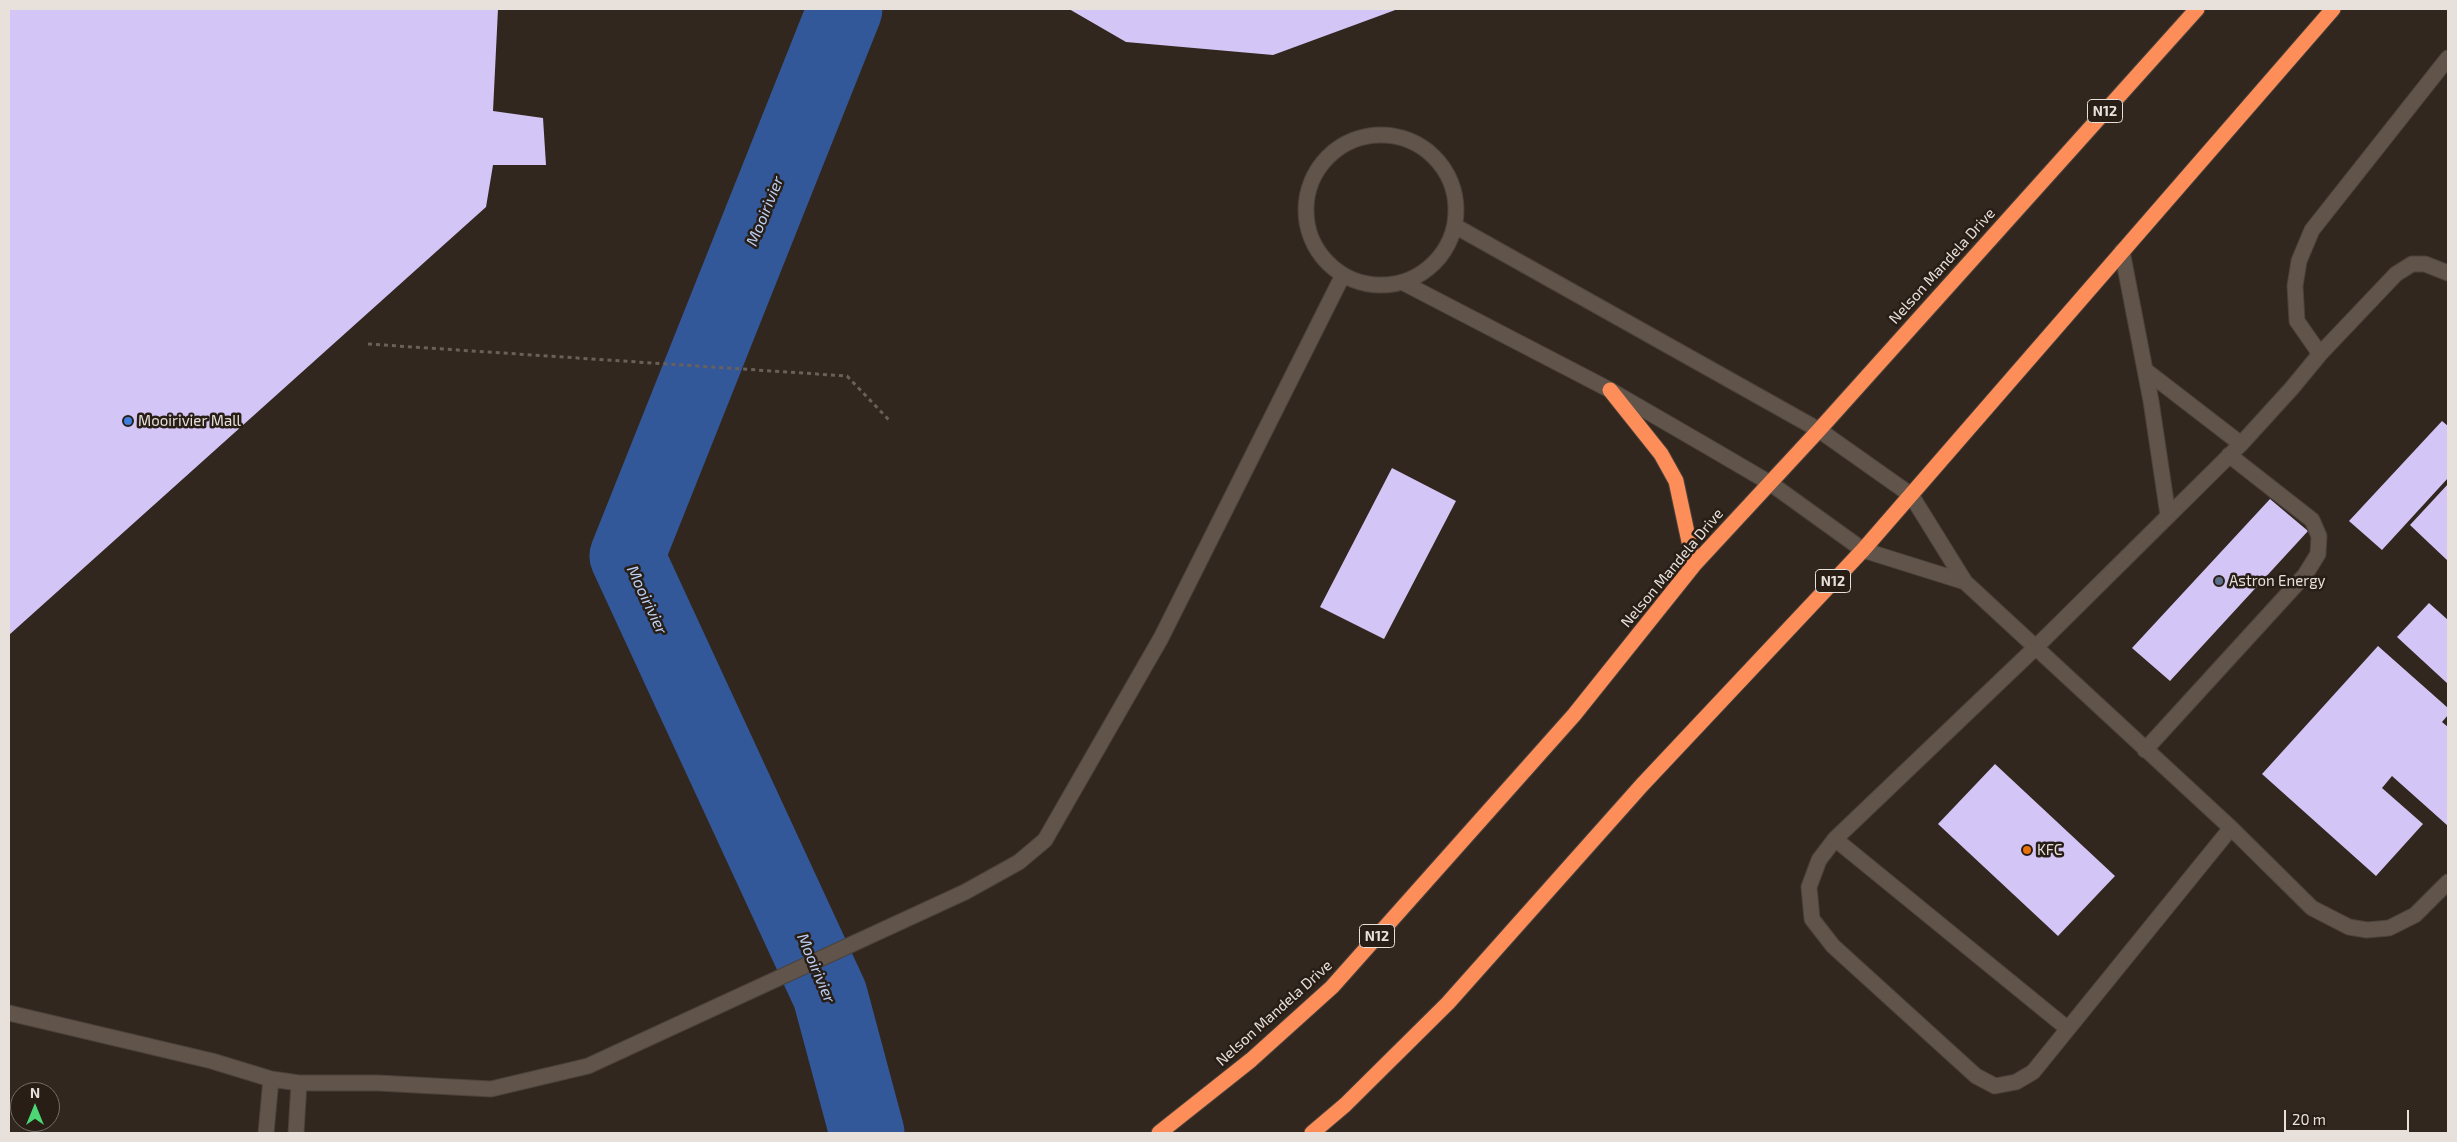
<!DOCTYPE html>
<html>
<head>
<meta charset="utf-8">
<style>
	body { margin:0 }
	#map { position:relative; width:2457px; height:1142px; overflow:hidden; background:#32271f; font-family:"Exo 2",sans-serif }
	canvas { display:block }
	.frame { position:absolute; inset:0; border:10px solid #e7e0db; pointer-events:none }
	.north { position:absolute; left:10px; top:1082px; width:50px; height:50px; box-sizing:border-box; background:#281e16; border:1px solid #746c65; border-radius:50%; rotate:0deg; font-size:14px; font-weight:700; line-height:20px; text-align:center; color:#e7e0db }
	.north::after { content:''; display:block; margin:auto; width:18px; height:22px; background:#4dd676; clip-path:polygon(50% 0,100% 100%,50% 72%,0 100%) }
	.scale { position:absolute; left:2284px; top:1110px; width:125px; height:22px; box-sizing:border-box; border:2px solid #e7e0db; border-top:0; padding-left:6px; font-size:15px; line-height:18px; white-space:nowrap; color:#e7e0db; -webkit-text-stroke:4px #281e16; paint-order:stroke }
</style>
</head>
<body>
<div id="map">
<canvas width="2457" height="1142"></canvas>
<div class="frame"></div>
<div class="north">N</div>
<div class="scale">20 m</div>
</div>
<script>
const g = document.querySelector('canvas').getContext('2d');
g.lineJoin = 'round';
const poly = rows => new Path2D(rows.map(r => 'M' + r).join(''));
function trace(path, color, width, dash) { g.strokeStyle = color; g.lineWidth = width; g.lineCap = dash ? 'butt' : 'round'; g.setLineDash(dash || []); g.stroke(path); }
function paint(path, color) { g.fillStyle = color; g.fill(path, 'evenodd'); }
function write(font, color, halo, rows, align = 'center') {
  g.font = font + ' "Exo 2",sans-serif'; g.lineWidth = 5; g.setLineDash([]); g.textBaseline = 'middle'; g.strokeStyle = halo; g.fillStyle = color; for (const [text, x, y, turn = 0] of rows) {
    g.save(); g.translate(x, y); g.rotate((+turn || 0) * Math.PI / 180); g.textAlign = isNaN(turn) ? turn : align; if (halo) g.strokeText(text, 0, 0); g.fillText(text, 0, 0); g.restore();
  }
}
trace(poly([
	[845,9,627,556,830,995,867,1133]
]), '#335899', 75);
paint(poly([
	[9,9,498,9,493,111,543,118,546,165,493,165,486,207,9,635],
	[1069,9,1398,9,1273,55,1126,42],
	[2442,421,2448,426,2448,478,2382,550,2349,521],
	[1392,468,1456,501,1384,639,1320,607],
	[2448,484,2448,561,2410,525],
	[2270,499,2308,531,2170,681,2132,648],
	[2429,603,2448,620,2448,684,2397,637],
	[2378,646,2448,708,2448,715,2442,722,2448,727,2448,826,2392,776,2382,788,2423,824,2376,876,2262,774],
	[1995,764,2115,876,2058,936,1938,824]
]), '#d3c5f5');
const lane = poly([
	'1306 210a75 75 0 1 1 150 0a75 75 0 1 1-150 0Z',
	[1455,226,1819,430,1911,495,1965,582,2231,828,2312,908,2349,927,2367,930,2389,928,2415,915,2448,882],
	[2122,251,2151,401,2168,515],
	[1402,282,1610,390,1705,445,1770,483,1863,550,1965,582],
	[2320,354,2396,274,2412,264,2425,264,2448,273],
	[2145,370,2241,444],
	[2145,750,2305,575,2318,554,2319,536,2312,520,2229,455],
	[2231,828,2033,1072,2016,1082,1995,1086,1976,1076,1833,946,1812,919,1809,887,1819,860,1835,839,2035,648,2241,444,2292,388,2320,354,2297,321,2295,286,2299,261,2312,230,2448,58],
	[1835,839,2068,1029],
	[9,1013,212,1061,271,1079,299,1083,378,1083,491,1089,588,1066,965,892,1019,862,1045,840,1161,638,1343,275],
	[266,1133,271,1079],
	[296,1133,299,1083]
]);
const highway = poly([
	[1610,390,1661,454,1676,481,1694,565],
	[1159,1133,1251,1060,1332,987,1574,715,1694,565,1819,430,2197,9],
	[1312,1133,1345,1105,1448,1003,1642,785,1863,550,2333,9]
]);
trace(lane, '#4b423b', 17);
trace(highway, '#4b423b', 17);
trace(poly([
	[368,344,847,376,889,420]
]), '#6a6059', 3, [4, 4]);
trace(lane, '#60544b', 15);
trace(highway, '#fe8e59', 15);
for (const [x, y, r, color] of [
	[128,421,5,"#3f7fe0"],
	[2219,581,5,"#5c6f8a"],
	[2027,850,5,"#e8710a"]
]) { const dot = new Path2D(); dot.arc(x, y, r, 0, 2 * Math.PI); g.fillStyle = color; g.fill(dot); trace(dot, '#281e16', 2); }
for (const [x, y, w] of [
	[2105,111,35],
	[1833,581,35],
	[1377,936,35]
]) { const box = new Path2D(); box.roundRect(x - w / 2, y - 11.5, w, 23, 4); g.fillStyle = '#281e16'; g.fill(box); trace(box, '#e7e0db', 1); }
write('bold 14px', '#e7e0db', null, [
	["N12",2105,111],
	["N12",1833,581],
	["N12",1377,936]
]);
write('15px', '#e7e0db', '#281e16', [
	["Nelson Mandela Drive",1942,266,-48],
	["Nelson Mandela Drive",1672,568,-50],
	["Nelson Mandela Drive",1274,1013,-42]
]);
write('15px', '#e7e0db', '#281e16', [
	["Mooirivier Mall",138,421],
	["Astron Energy",2229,581],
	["KFC",2037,850]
], 'left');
write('italic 16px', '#bbd1f6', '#281e16', [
	["Mooirivier",765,211,-68],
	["Mooirivier",647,600,65],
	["Mooirivier",816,968,67]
]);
</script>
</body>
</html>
